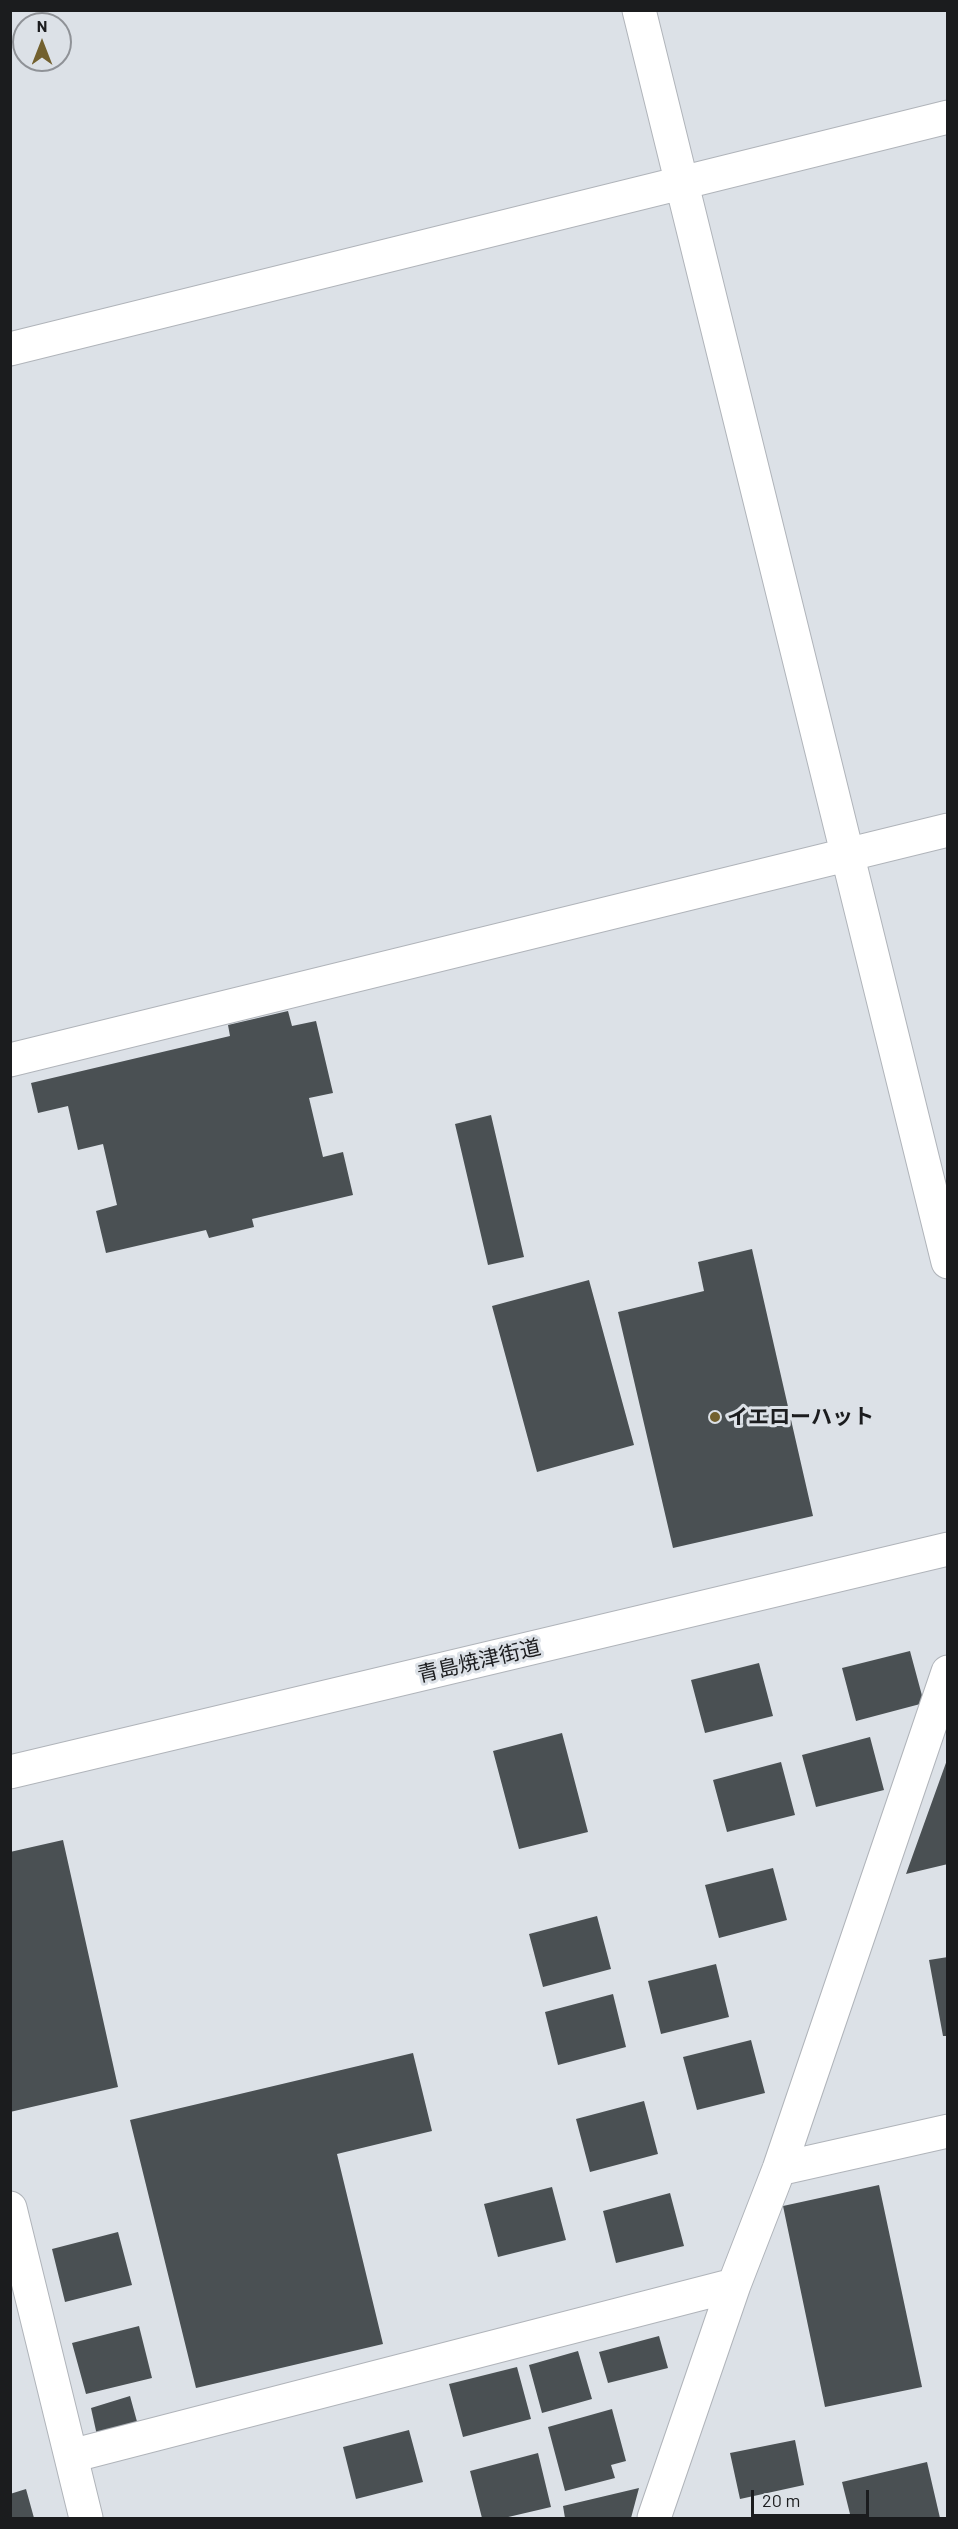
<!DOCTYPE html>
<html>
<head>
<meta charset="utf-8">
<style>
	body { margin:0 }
	#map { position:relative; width:958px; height:2529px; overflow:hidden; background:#dce1e7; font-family:Barlow,sans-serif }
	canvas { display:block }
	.frame { position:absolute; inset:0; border:12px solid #1b1c1e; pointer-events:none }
	.north { position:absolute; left:12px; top:12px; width:60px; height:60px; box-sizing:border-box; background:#dce1e7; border:2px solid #8f9297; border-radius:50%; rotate:0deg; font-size:16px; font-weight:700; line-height:24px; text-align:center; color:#1b1c1e }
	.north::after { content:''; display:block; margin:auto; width:21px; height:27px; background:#72602e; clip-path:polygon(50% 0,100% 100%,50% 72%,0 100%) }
	.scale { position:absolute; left:751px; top:2490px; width:118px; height:27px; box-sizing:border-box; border:3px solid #1b1c1e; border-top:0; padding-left:8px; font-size:18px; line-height:21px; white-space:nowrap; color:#1b1c1e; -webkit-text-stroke:4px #dce1e7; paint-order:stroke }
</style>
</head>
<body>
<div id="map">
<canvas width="958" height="2529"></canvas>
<div class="frame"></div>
<div class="north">N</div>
<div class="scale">20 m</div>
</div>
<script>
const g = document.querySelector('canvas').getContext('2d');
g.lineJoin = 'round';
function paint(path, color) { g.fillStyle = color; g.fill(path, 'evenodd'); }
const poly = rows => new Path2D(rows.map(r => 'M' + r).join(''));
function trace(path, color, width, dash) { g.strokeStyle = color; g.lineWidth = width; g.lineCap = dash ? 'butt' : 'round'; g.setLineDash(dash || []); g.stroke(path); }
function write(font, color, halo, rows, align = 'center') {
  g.font = font + ' Barlow,"Noto Sans JP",sans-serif'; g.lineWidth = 6; g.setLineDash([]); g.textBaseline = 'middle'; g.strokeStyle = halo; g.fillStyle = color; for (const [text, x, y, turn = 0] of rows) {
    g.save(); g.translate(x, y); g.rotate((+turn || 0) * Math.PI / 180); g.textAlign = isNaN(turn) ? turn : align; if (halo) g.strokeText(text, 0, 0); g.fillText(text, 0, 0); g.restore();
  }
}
paint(poly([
	[288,1011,292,1026,316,1021,333,1093,309,1098,323,1157,343,1152,353,1195,252,1219,254,1227,209,1238,206,1230,106,1253,96,1211,117,1205,103,1144,78,1150,68,1106,38,1113,31,1083,230,1036,228,1025],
	[491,1115,524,1257,488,1265,455,1124],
	[752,1249,813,1516,673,1548,618,1312,704,1291,698,1262],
	[589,1280,634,1445,537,1472,492,1306],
	[910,1651,924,1703,856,1721,842,1668],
	[759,1663,773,1716,705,1733,691,1680],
	[562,1733,588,1832,519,1849,493,1751],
	[870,1737,884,1790,816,1807,802,1755],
	[947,1760,948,1864,906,1874],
	[781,1762,795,1815,727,1832,713,1780],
	[63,1840,118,2087,10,2112,10,1852],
	[773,1868,787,1920,719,1938,705,1885],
	[597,1916,611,1969,543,1987,529,1934],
	[948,1957,948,2036,943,2036,929,1960],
	[716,1964,729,2017,661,2034,648,1981],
	[613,1994,626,2047,558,2065,545,2012],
	[751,2040,765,2093,697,2110,683,2057],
	[413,2053,432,2131,337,2154,383,2344,196,2388,130,2120],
	[644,2101,658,2154,590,2172,576,2119],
	[879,2185,922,2387,825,2407,783,2206],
	[552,2187,566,2240,498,2257,484,2204],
	[670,2193,684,2246,616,2263,603,2211],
	[118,2232,132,2285,65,2302,52,2249],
	[139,2326,152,2378,86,2394,72,2343],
	[659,2336,668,2368,608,2383,599,2352],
	[578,2351,592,2399,542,2413,529,2365],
	[517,2367,531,2419,463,2437,449,2384],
	[130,2396,139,2429,98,2440,91,2408],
	[612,2409,626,2461,611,2465,615,2478,565,2491,548,2427],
	[409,2430,423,2482,356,2499,343,2447],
	[795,2440,804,2485,740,2499,730,2453],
	[538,2453,551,2507,504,2518,482,2518,470,2471],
	[927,2462,940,2518,851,2518,842,2482],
	[639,2488,631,2518,565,2518,563,2506],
	[26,2489,34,2518,10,2518,10,2494]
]), '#4a5053');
const street = poly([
	[639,10,948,1262],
	[10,349,948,117],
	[10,1060,948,830],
	[779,2169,948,2131],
	[10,2208,86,2518],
	[71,2456,734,2285],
	[654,2518,734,2285,779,2169,948,1672]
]);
const secondary = poly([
	[10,1772,948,1549]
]);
trace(street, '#b0b4ba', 35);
trace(secondary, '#b0b4ba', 35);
trace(street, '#fff', 33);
trace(secondary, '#fff', 33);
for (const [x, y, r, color] of [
	[715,1417,6,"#72602e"]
]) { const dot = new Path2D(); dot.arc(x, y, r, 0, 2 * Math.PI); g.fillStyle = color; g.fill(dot); trace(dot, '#dce1e7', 2); }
write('bold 21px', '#1b1c1e', '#dce1e7', [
	["イエローハット",727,1417]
], 'left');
write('21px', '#1b1c1e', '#dce1e7', [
	["青島焼津街道",479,1661,-13]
]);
</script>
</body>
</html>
